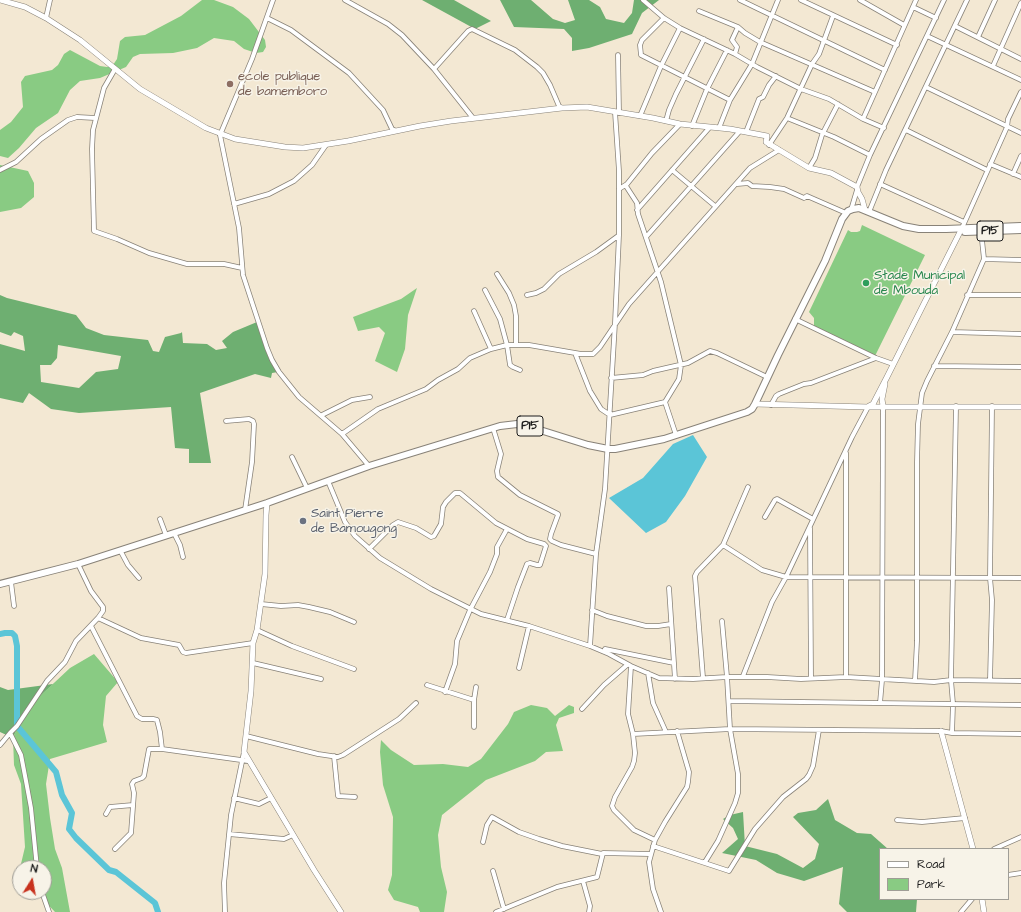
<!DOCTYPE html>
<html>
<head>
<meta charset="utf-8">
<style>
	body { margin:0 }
	#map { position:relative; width:1021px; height:912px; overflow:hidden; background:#f3e8d3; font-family:"Architects Daughter",sans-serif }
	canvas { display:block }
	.legend { position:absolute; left:879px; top:848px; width:130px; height:52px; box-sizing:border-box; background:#f7f3e8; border:1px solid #9f9d96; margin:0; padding:5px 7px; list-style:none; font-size:12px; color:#1c1c1c }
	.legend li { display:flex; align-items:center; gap:8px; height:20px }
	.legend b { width:20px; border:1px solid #9f9d96 }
	.north { position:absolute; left:12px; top:860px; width:40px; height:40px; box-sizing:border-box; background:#f7f3e8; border:1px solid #9f9d96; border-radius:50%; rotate:11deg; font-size:11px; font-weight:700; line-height:16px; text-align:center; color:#1c1c1c }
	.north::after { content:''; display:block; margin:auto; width:14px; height:18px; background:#c8321e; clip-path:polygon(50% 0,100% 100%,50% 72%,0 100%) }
</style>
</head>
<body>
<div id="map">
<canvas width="1021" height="912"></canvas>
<ul class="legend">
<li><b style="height:5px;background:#fff"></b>Road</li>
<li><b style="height:11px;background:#89cb83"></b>Park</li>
</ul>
<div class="north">N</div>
</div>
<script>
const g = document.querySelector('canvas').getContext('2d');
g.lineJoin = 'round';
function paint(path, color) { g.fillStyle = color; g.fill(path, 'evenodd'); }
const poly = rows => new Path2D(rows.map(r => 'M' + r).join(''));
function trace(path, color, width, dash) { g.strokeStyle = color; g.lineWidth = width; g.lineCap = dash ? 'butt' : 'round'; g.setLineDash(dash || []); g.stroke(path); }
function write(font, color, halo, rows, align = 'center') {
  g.font = font + ' "Architects Daughter",sans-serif'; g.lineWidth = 3; g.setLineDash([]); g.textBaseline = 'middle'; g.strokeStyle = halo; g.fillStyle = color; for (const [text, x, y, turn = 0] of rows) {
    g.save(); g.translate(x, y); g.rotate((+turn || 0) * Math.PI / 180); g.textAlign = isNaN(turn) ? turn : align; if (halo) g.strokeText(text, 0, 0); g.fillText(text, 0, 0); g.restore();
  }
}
paint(poly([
	[202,0,214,0,233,7,249,19,265,40,266,47,263,52,256,53,244,49,234,41,214,38,197,48,173,53,140,54,133,57,126,67,100,78,80,81,70,90,58,113,36,128,19,148,8,158,0,156,0,130,11,122,23,107,21,82,25,76,52,70,58,65,64,54,70,50,100,66,107,67,113,65,117,59,120,41,125,37,145,35,181,16],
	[0,165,28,171,34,183,34,197,21,208,0,212],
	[862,225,925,255,875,356,814,326,814,318,809,312,848,230,851,232,857,232,860,231],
	[417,288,408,315,405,349,397,372,375,361,385,333,379,327,358,331,353,317,401,299],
	[94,654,118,682,106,696,103,725,107,742,50,759,46,784,50,818,55,849,62,868,70,912,55,912,36,892,44,892,44,868,20,868,25,847,21,784,14,765,13,738,24,711,70,668],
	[531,705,547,708,555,716,569,705,574,707,574,713,559,718,556,725,563,751,546,752,535,761,486,780,442,815,438,835,441,867,447,892,444,912,420,912,418,907,394,900,388,890,392,875,393,817,383,785,380,752,381,740,391,750,414,765,443,764,468,767,481,759,508,724,514,712]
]), '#89cb83');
paint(poly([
	[422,0,454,0,491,21,475,29],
	[500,0,531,0,553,19,565,23,575,20,568,0,589,0,600,7,606,19,624,23,632,13,634,0,659,0,642,13,632,34,589,48,572,51,572,38,564,29,514,27],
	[0,295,7,298,76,315,86,328,104,335,148,340,153,351,159,352,165,337,181,333,182,332,183,343,207,344,216,350,227,348,222,341,233,332,257,322,278,372,272,373,271,378,255,374,200,393,211,463,189,463,189,449,175,448,171,407,79,413,51,409,29,393,23,403,0,398,0,344,25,351,23,336,14,332,11,336,0,332],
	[58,345,121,356,118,369,96,372,79,388,41,382,40,365,51,365,57,358],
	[53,684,24,711,13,738,0,732,0,687,8,690],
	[828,799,835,820,857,833,871,834,888,849,880,849,880,899,917,899,916,912,847,912,839,904,843,867,804,881,777,873,756,860,722,853,738,839,733,828,723,819,730,815,743,812,745,846,777,854,803,868,815,859,819,844,793,817,798,813,816,810]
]), '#6eaf71');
paint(poly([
	[693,435,707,457,685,496,666,522,646,533,609,498,643,478,673,444]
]), '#5bc5d7');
trace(poly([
	[0,634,5,633,12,633,15,636,17,646,17,726,56,772,62,795,72,813,69,829,76,838,109,870,116,872,155,903,158,912]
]), '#5bc5d7', 6);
const minor = poly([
	[273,0,252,59,220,135,239,228,243,275,267,348,272,360,279,372,299,397,342,434,369,466],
	[345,0,388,24,402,35,434,69,473,118],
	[643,0,664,18,680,28,735,54,757,67,801,89,829,99,863,119,884,128],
	[740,0,885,70],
	[801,0,897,45],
	[860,0,904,25],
	[913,7,936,18],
	[699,11,738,27,745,33,760,42,875,92],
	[46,18,50,0],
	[267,18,291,30,349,73,383,110,392,129,396,131],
	[664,18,642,40,640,45,641,55,730,100],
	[955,26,1021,59],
	[927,36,1021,80],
	[978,37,995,0],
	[735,54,737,47,732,40,738,27],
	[618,55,619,113],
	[993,66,1021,3],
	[115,69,104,88,93,130,92,149,94,231,117,239,149,253,187,264,224,264,242,268],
	[434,69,468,31,472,29,515,50,537,67,543,73,550,85,559,106,562,108],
	[926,87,1021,133],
	[640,116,661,66,680,28],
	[787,118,834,137,870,155],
	[863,119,916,0],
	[666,121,669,110,676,94,704,39],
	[692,126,707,89,727,50],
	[719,128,730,100,752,64,778,0],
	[906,130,987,170],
	[746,132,759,99,763,97,769,85,776,76],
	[769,145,787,118,812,64,819,54,833,16],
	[990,164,1021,177],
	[809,168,815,158,822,135,838,104],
	[0,170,16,162,41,139,68,120,77,117,95,118],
	[672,170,715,206],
	[1013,174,1021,156],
	[737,184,748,183,752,186,770,187,784,189,804,198,807,196,846,213],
	[880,184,964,222],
	[857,187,870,155,944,0],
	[619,189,627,184,652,153,680,124],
	[234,204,269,194,294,181,312,165,326,145],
	[637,210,710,127],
	[851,210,857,190],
	[869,212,886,170,967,0],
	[962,228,1007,127,1008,119,1021,92],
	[646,237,740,131],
	[984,259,1021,260],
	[497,274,509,293,514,305,516,316,516,345],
	[485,290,500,319,507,345,510,365,513,367,520,370],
	[527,295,536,293,544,289,559,274,596,252,618,236],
	[967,295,1021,295],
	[474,311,491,349],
	[795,319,876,358,893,364],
	[952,332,1021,334],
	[575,353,590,391,601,409,610,415,665,402,679,379,681,365,661,282,638,214,637,203,626,186],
	[934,366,1021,367],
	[611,378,643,375,653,371,688,363,710,351,717,353,767,377],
	[665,402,676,435],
	[771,405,776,396,779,394,804,384,811,383,876,358],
	[322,415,352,400,370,397],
	[226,421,249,419,253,421,254,424,252,462,245,510],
	[493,428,501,454,497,471,498,477,520,495,558,514,558,515,551,534,550,539,552,541,561,545,596,554],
	[342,434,378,409,426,389,438,380,458,369,470,358,491,349,507,345,529,345,581,354,593,354,600,347,629,304,750,168,779,150],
	[292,457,307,488],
	[328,481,345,522,355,536,380,558,431,589,481,614,529,626,590,646,609,654,631,666,659,678,693,679,727,677,722,621],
	[765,517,775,500,777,499,813,519],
	[160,519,166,535],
	[810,528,811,678],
	[174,533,180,545,183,557],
	[723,545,762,570,786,577,1021,578],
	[369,549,393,525,398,522,416,528,431,537,434,536,441,524,443,507,446,502,455,493,460,493,496,523,527,539,544,544,546,546,540,565,537,565,530,563,527,564,518,587,507,620],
	[120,550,128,565,139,578],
	[11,582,14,606],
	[669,588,675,679],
	[261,604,281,606,298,605,309,607,330,612,354,622],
	[592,610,607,616,646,626,658,626,671,624],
	[98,618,141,638,179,645,183,652,186,653,253,643],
	[91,626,137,716,142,719,153,719,157,720,160,732,162,749,248,761],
	[257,630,292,646,354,669],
	[590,646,596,554,605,489,615,323,619,235,619,171,615,112],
	[605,649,674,663],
	[253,663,321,679],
	[631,666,628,714,633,734,635,753,634,761,632,767,615,797,612,806,614,810,634,830,655,840],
	[519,668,529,626],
	[648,673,653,703,666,732],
	[743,676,772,602,786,577,852,437,868,407],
	[846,677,846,453],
	[703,678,695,576,697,572,723,545,748,487],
	[990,680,992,600,990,578,992,406],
	[915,681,917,641,917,462,918,424,922,393,927,381,952,332,984,259,981,231],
	[427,685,474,700,474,727],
	[445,692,455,664,457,641,470,610,490,572,497,554,497,547,507,529],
	[474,700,476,687],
	[729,701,1021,705],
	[880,703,882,680,883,406],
	[582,709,604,685,627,665],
	[10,733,21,755,26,781,31,808,37,868],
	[952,733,953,704,951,680,956,406],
	[633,734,730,729,941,731,952,733,1021,734],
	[246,736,318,754,338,757,343,755,399,719,416,703],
	[0,745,10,733,17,726,47,681,65,662,76,641,98,618,103,611,103,607,91,591,78,564],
	[334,756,338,796,355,797],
	[234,798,259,804,271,798],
	[106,814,110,807,133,805],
	[897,820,922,822,965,818],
	[229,834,284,839,293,835],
	[483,842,487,825,492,817,519,832,539,839,562,846,602,854],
	[653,846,729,871,755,829,783,797,806,779,809,775,813,766,819,730],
	[115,849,131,833,134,793,132,784,134,781,142,778,144,776,149,749,162,749],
	[994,849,1021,837],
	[705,862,718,841,735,803,738,793,738,774,730,729,727,677,767,677,801,679,846,677,934,682,951,680,1021,681],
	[493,871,504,909],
	[1008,875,1021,873],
	[583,881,590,906,589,912],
	[42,892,49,912],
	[225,912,224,883,231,815,244,752],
	[496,912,557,887,597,877,603,853,650,854],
	[661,912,653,889,649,862,655,840,665,822,687,787,688,782,689,772,677,731],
	[961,912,972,899]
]);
const tertiary = poly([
	[0,0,25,7,46,18,80,40,140,89,206,128,235,139,285,147,303,148,348,141,420,126,451,121,562,108,587,107,653,118,680,124,730,129,767,136,766,142,809,168,831,173,857,187,858,192,862,199,865,210],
	[755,404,868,407,1021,407],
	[869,406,873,404,887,377,962,228],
	[883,406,882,399,885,384],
	[267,503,266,515,265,574,257,630,253,643,251,691,244,752,314,870,341,912],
	[941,731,973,849],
	[982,899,984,912]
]);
const primary = poly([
	[965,232,1021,230],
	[0,584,78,564,267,503,369,466,500,426,517,424,524,425,588,445,608,449,615,449,664,439,747,412,752,409,755,404,778,355,825,261,842,219,848,211,853,209,859,208,903,226,919,229,946,229,1021,226]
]);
trace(minor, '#888278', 5.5);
trace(tertiary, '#888278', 6);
trace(primary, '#888278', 8);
trace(minor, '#fff', 4);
trace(tertiary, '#fff', 5);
trace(primary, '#fff', 6);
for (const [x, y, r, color] of [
	[230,84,4,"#8d6e63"],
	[866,283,4,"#2e9e5b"],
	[303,521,4,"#6b7280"]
]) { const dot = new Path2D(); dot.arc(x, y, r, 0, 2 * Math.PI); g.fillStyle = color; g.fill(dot); trace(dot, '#f7f3e8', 1.5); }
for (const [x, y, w] of [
	[990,231,26],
	[530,426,26]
]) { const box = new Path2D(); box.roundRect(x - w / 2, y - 10, w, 20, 3); g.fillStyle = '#f7f3e8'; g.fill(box); trace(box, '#1c1c1c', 1); }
write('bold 12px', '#1c1c1c', null, [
	["P15",990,231],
	["P15",530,426]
]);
write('13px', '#785e54', '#f7f3e8', [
	["ecole publique",238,77],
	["de bamemboro",238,92]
], 'left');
write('13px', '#27864d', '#f7f3e8', [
	["Stade Municipal",874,276],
	["de Mbouda",874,291]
], 'left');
write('13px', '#5b616d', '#f7f3e8', [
	["Saint Pierre",311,514],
	["de Bamougong",311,529]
], 'left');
</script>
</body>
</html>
